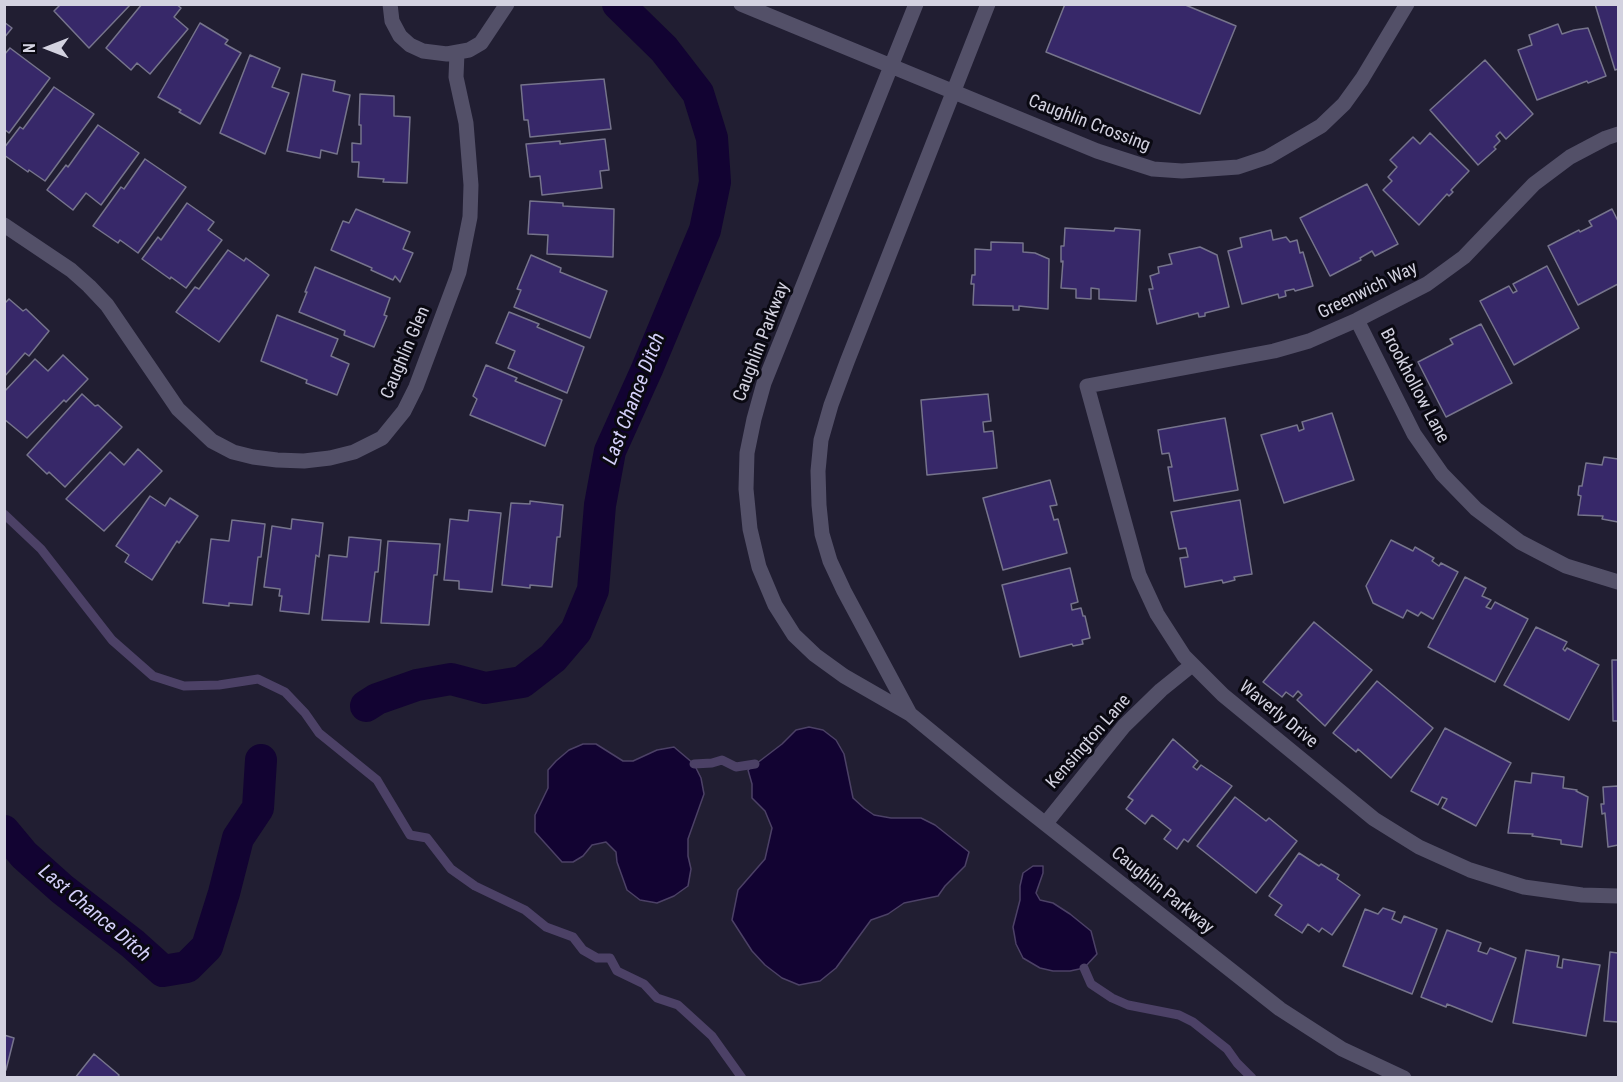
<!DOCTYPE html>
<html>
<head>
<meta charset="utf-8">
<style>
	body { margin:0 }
	#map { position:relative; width:1623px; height:1082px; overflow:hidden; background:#211e32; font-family:"Roboto Condensed",sans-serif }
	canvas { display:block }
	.frame { position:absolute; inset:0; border:6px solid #d3d2e0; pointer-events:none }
	.north { position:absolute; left:18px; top:18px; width:60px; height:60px; -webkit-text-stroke:4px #0a0912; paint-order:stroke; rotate:270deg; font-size:16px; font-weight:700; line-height:24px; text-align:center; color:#d3d2e0 }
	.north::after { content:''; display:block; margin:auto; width:21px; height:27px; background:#d3d2e0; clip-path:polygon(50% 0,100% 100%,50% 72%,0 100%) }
</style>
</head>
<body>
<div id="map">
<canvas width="1623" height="1082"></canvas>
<div class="frame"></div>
<div class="north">N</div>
</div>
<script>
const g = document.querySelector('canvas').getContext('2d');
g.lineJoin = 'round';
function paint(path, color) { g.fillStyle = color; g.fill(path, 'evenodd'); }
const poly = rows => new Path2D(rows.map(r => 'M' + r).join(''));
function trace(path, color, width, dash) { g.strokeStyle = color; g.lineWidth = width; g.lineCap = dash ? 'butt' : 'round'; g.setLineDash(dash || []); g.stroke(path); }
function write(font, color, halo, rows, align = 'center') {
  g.font = font + ' "Roboto Condensed",sans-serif'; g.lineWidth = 6; g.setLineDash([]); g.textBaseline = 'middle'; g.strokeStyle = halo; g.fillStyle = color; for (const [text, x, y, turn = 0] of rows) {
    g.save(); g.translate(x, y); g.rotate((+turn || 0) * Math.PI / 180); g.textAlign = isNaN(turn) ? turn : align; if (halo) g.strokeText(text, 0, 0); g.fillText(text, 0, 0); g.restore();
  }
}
const water = poly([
	[809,727,823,730,836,740,844,754,853,798,864,808,874,815,891,818,921,818,935,825,969,852,965,866,945,886,938,896,904,903,888,914,871,920,836,968,820,981,799,985,782,978,765,965,752,951,732,920,738,890,765,859,772,828,765,811,752,798,752,784,748,770,782,744,796,730,809,727],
	[583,744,596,744,623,761,633,761,657,750,674,747,694,764,701,778,704,794,688,839,688,856,691,869,688,886,674,896,657,903,640,900,627,890,617,862,616,852,606,842,592,845,583,856,573,862,562,862,535,832,535,815,548,788,548,770,556,761,569,750,583,744],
	[1033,866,1043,866,1043,873,1036,893,1040,900,1053,903,1070,914,1091,931,1097,954,1084,968,1070,971,1053,971,1040,968,1023,958,1016,944,1013,927,1020,900,1020,886,1023,873,1033,866]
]);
paint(water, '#120332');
trace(water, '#4c4166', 1.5);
trace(poly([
	[4,514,41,549,112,640,153,676,184,686,219,685,258,679,285,692,305,713,319,733,377,780,410,835,427,838,451,869,475,886,525,910,546,927,573,937,583,950,597,958,610,958,617,971,644,984,657,998,678,1005,712,1036,742,1078],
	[694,764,712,763,722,760,736,767,755,764],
	[1084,968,1091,984,1112,998,1128,1005,1179,1015,1193,1022,1227,1049,1237,1063,1252,1078]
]), '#4c4166', 9);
trace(poly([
	[366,706,377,699,417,685,451,679,485,688,522,682,553,658,576,631,593,590,600,505,610,451,647,369,705,230,715,182,712,138,698,93,664,49,618,4],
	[4,831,24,855,62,889,133,944,163,971,187,967,207,947,224,893,238,838,258,808,261,760]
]), '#120332', 32);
const building = poly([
	[61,4,131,4,89,48,54,11,61,4],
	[142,4,176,4,181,8,174,17,188,29,150,74,137,63,131,70,106,48,142,4],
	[1065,4,1183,4,1236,26,1200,114,1046,52,1065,4],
	[1595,4,1618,4,1618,69,1615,70,1595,4],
	[4,22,12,28,4,38,4,22],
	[200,23,228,40,225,44,241,53,200,124,179,112,181,110,158,97,200,23],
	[1558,24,1562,34,1574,30,1588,28,1606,76,1588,83,1587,81,1537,100,1518,50,1532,45,1529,35,1558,24],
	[10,48,50,78,9,133,4,129,4,55,10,48],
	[250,55,280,68,272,87,289,93,265,154,220,133,250,55],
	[1485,60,1533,114,1506,139,1500,132,1496,136,1500,141,1494,147,1496,149,1478,165,1430,110,1485,60],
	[302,74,335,81,333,91,350,95,337,154,321,150,320,158,287,151,302,74],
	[604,79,611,129,530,137,528,120,524,120,521,85,604,79],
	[54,87,94,114,45,181,29,170,28,172,4,155,4,148,20,127,23,129,54,87],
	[360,94,394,96,394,116,410,117,407,183,383,182,384,179,358,177,359,162,352,162,352,143,361,144,361,125,359,125,360,94],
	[98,125,139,153,101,205,86,193,73,210,47,190,66,165,68,167,98,125],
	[1430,133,1469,171,1451,190,1453,192,1449,196,1447,194,1419,225,1383,190,1392,181,1388,177,1397,167,1390,160,1413,137,1420,144,1430,133],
	[605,139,609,170,600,171,602,188,542,195,540,176,530,177,526,144,560,141,560,144,605,139],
	[145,159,186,187,138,253,120,240,118,243,93,226,121,187,124,189,145,159],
	[1367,184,1398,244,1375,256,1372,251,1360,258,1361,260,1330,276,1300,218,1367,184],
	[530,201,563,203,563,206,614,209,613,257,547,254,548,235,528,234,530,201],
	[187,203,214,222,208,230,222,240,186,288,171,277,170,279,142,259,158,237,161,240,187,203],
	[356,209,410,232,403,249,413,253,400,282,395,276,393,280,371,270,372,268,331,250,343,221,349,223,356,209],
	[1612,209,1618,221,1618,284,1578,305,1548,246,1579,230,1580,232,1592,226,1589,221,1612,209],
	[1065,228,1114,231,1115,228,1140,230,1136,301,1099,299,1099,289,1091,288,1091,299,1076,298,1076,289,1061,288,1063,261,1061,262,1061,246,1064,246,1065,228],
	[1271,230,1273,240,1286,237,1290,242,1297,240,1300,253,1303,252,1313,286,1295,291,1294,289,1285,291,1286,296,1279,298,1278,294,1242,304,1228,251,1242,247,1240,238,1271,230],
	[991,242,1023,243,1023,252,1035,253,1049,259,1048,309,1019,306,1019,310,1013,310,1013,306,973,305,974,284,971,284,972,275,975,275,975,249,991,250,991,242],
	[1200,247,1217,255,1229,307,1205,313,1205,316,1199,317,1198,313,1157,324,1149,289,1153,289,1150,276,1159,273,1158,267,1172,264,1169,254,1200,247],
	[228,250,244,261,246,258,269,275,219,342,176,312,195,287,199,289,228,250],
	[531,255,561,268,560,272,607,291,590,338,514,307,521,290,517,289,531,255],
	[1547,266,1579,328,1514,365,1480,301,1509,286,1513,293,1517,291,1513,284,1547,266],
	[315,267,390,298,384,315,387,316,374,347,344,335,345,331,299,312,307,292,305,292,315,267],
	[9,299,23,311,26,309,49,331,29,356,25,353,4,377,4,304,9,299],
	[509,312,539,324,537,327,584,347,567,393,508,368,515,351,496,343,509,312],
	[277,315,338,339,331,356,349,364,337,395,306,383,307,380,261,361,277,315],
	[1481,324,1512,383,1446,417,1418,362,1453,344,1450,339,1481,324],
	[63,355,88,379,66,402,64,400,27,438,4,419,4,392,35,359,48,371,63,355],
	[486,365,517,378,515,381,562,400,545,446,470,415,477,399,473,396,486,365],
	[82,394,95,406,98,405,122,427,65,487,49,472,47,474,27,455,82,394],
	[988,394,991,421,983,422,984,432,993,431,997,468,927,475,921,400,988,394],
	[1332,413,1354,480,1284,503,1261,435,1297,425,1299,431,1304,429,1302,422,1332,413],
	[1225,418,1238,490,1174,501,1168,467,1172,467,1169,453,1162,454,1158,430,1225,418],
	[138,449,162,471,104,531,66,499,110,452,124,465,138,449],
	[1604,457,1618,459,1618,522,1602,519,1603,516,1578,515,1581,496,1578,495,1579,486,1582,486,1586,463,1602,465,1604,457],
	[1050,480,1057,505,1050,506,1054,520,1058,519,1067,553,1003,570,983,498,1050,480],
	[150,496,165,506,170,498,198,516,179,543,177,541,152,580,125,562,129,555,116,546,150,496],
	[1240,500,1252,574,1234,577,1235,580,1223,583,1222,580,1185,587,1180,558,1188,557,1186,548,1179,549,1171,512,1240,500],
	[530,501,563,505,560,537,557,537,552,587,530,585,530,588,502,585,511,503,530,504,530,501],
	[469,510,501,513,492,592,459,589,459,581,444,580,450,519,468,521,469,510],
	[292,519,323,523,319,557,316,555,309,614,280,611,282,596,279,596,280,589,264,587,272,526,291,529,292,519],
	[232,520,265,524,261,557,258,557,252,605,229,603,229,606,203,603,211,539,229,541,232,520],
	[349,537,381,540,378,572,375,572,369,622,322,620,329,555,347,557,349,537],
	[1391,540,1413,551,1415,547,1434,558,1432,561,1439,566,1441,563,1458,572,1433,619,1421,612,1418,616,1407,610,1403,618,1373,603,1366,586,1391,540],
	[388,541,440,544,437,575,434,575,429,625,381,623,388,541],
	[1070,568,1078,602,1071,604,1072,610,1081,608,1083,616,1085,616,1090,638,1082,640,1083,644,1073,646,1072,644,1020,657,1002,585,1070,568],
	[1465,577,1486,588,1482,596,1491,600,1486,607,1491,609,1495,602,1528,619,1495,682,1428,647,1465,577],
	[1314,622,1372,670,1325,726,1297,700,1302,695,1298,691,1293,697,1286,692,1282,697,1263,682,1314,622],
	[1536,627,1567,642,1563,649,1565,651,1567,648,1599,665,1569,720,1504,685,1536,627],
	[1612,660,1618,660,1618,721,1613,721,1612,660],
	[1377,681,1433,728,1391,778,1358,749,1356,752,1333,733,1377,681],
	[1445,728,1511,763,1476,826,1442,808,1447,799,1442,797,1438,805,1411,791,1445,728],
	[1173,739,1198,761,1193,767,1197,770,1201,765,1232,786,1188,842,1184,839,1177,849,1164,839,1171,830,1152,815,1145,824,1126,809,1133,800,1128,797,1173,739],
	[1532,773,1564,777,1563,788,1577,790,1576,791,1588,797,1582,847,1561,844,1561,840,1532,836,1533,834,1508,833,1515,781,1531,783,1532,773],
	[1618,786,1618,845,1608,847,1605,813,1602,814,1601,804,1604,804,1603,787,1618,786],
	[1235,797,1266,821,1269,818,1297,841,1256,893,1197,846,1235,797],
	[1299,853,1319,866,1321,864,1339,875,1337,879,1360,895,1332,935,1322,928,1319,932,1308,924,1302,933,1275,915,1282,905,1269,896,1299,853],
	[1383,908,1395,912,1392,919,1401,923,1404,916,1437,929,1412,994,1343,966,1365,909,1378,914,1383,908],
	[1447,930,1481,943,1478,951,1487,954,1490,948,1516,958,1492,1022,1447,1004,1446,1007,1421,997,1447,930],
	[1526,950,1559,956,1557,967,1562,968,1563,959,1600,965,1586,1036,1513,1023,1526,950],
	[1610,952,1618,953,1618,1022,1604,1021,1610,952],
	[4,1035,14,1038,6,1070,4,1070,4,1035],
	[94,1054,119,1075,117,1078,75,1078,94,1054]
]);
paint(building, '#372869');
trace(building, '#76748c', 1.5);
trace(poly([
	[390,4,392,21,400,36,410,45,423,51,447,54,469,50,481,43,507,4],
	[741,4,1097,151,1153,169,1182,171,1238,167,1268,157,1321,126,1344,104,1362,79,1407,4],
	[916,4,764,383,754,419,747,453,746,489,750,529,759,567,775,605,794,635,815,655,844,676,910,714,1005,792,1280,1009,1342,1049,1404,1078],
	[1618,134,1606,138,1570,157,1534,184,1464,257,1427,284,1357,320,1309,341,1274,351,1087,386,1139,575,1157,614,1184,656,1223,695,1374,819,1419,847,1470,870,1524,887,1582,895,1618,896],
	[4,225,71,270,89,286,107,305,178,409,212,441,233,452,253,457,277,460,304,461,330,458,354,452,382,438,404,411,416,387,459,272,470,217,471,185,466,123,456,77,457,53],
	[1357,320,1414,434,1442,474,1476,509,1520,542,1566,566,1618,582],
	[910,714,844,591,830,561,822,534,819,505,818,471,821,440,831,405,847,362,988,4],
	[1046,823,1124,726,1161,690,1192,665]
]), '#535068', 15);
write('18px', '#d3d2e0', '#0a0912', [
	["Caughlin Crossing",1089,124,21],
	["Greenwich Way",1368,291,-26],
	["Caughlin Parkway",762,342,-69],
	["Caughlin Glen",406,353,-67],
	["Brookhollow Lane",1414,386,62],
	["Waverly Drive",1278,715,39],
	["Kensington Lane",1089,742,-49],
	["Caughlin Parkway",1162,891,39]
]);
write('italic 20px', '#d4d0f9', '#0a0912', [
	["Last Chance Ditch",635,399,-69],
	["Last Chance Ditch",94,914,40]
]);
</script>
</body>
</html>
